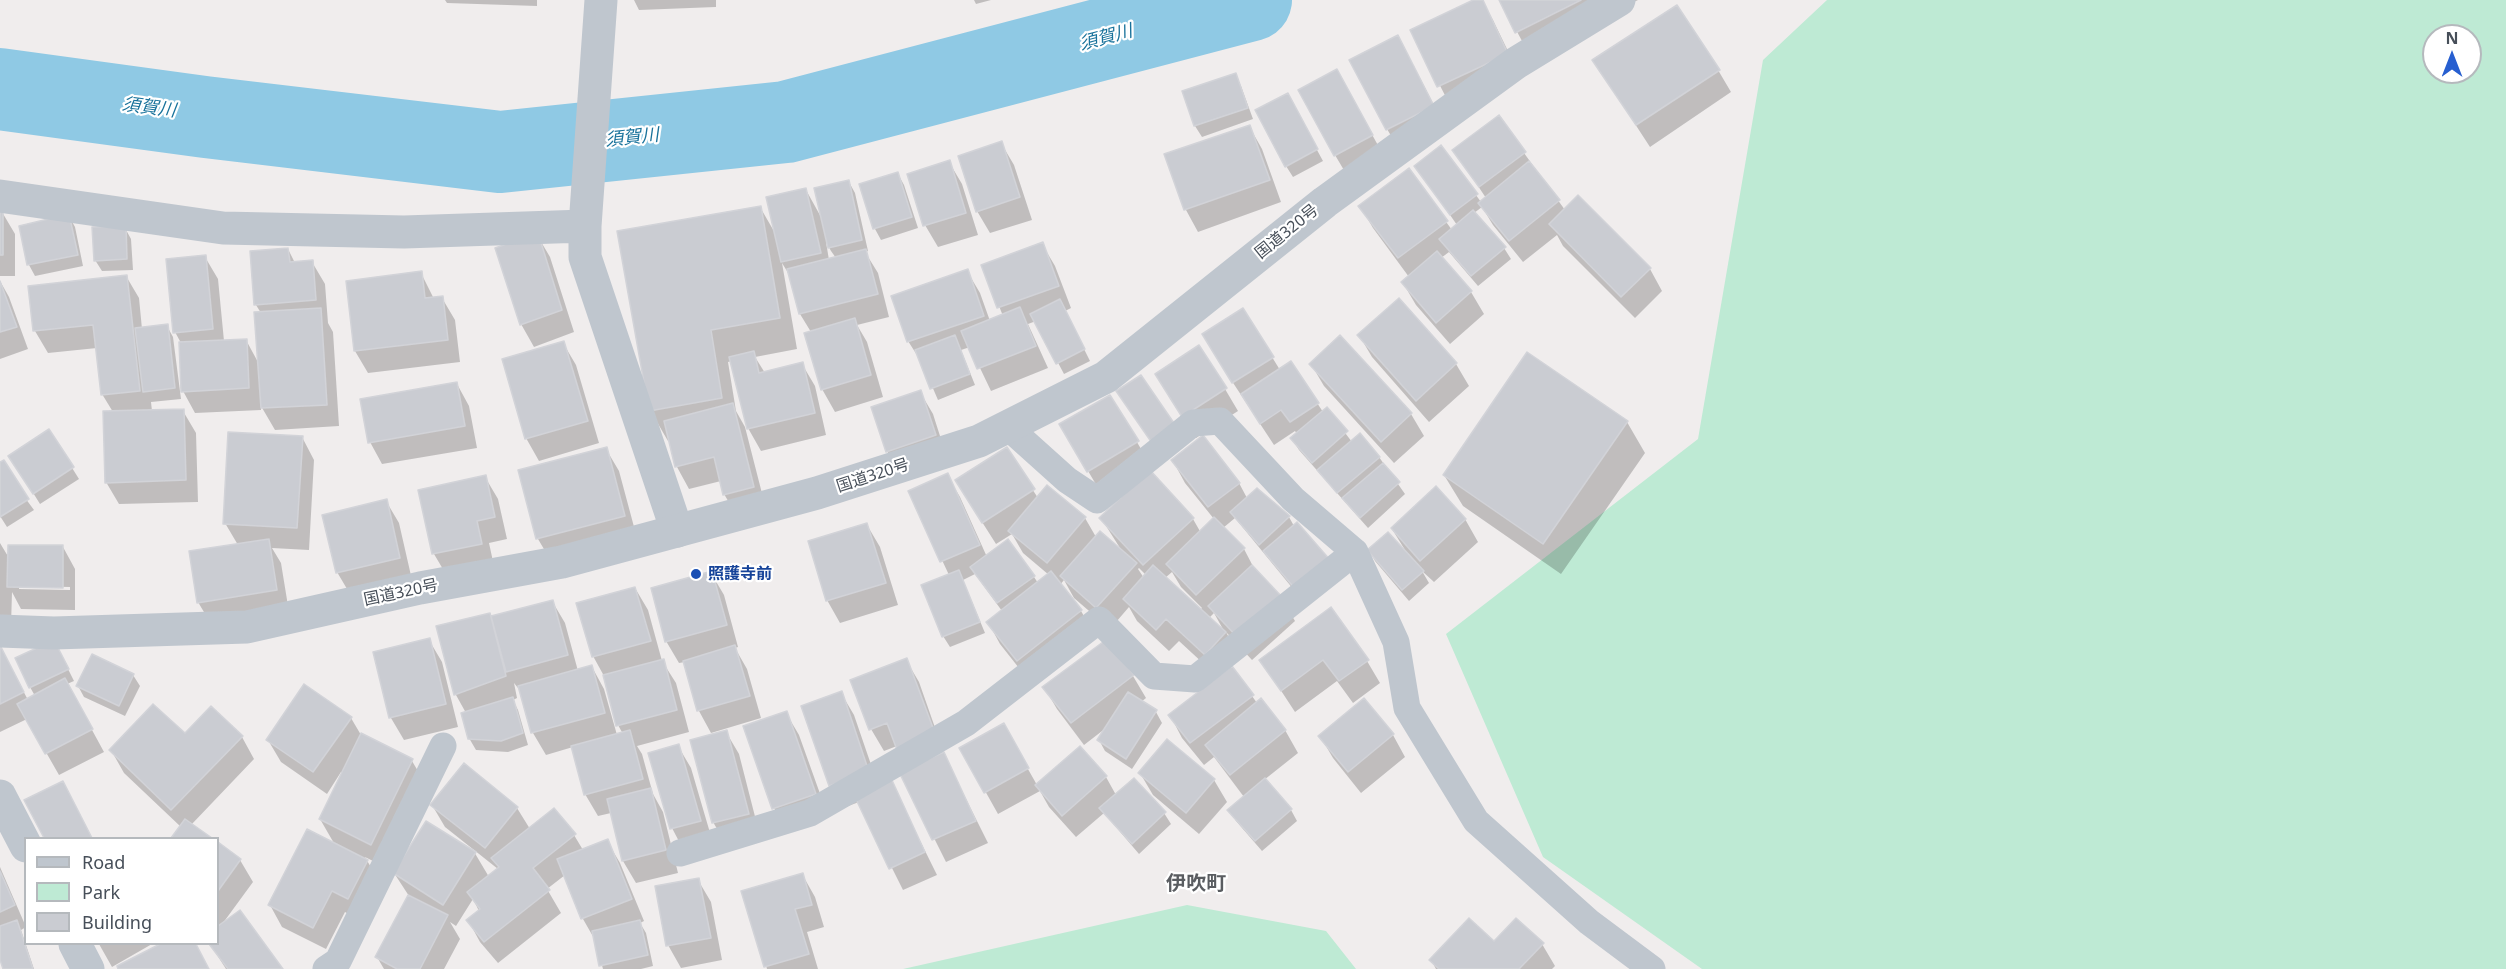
<!DOCTYPE html>
<html>
<head>
<meta charset="utf-8">
<style>
	body { margin:0 }
	#map { position:relative; width:2506px; height:969px; overflow:hidden; background:#f0eded; font-family:"Noto Sans",sans-serif }
	canvas { display:block }
	.legend { position:absolute; left:24px; top:837px; width:195px; height:108px; box-sizing:border-box; background:#fff; border:2px solid #b5b9bd; margin:0; padding:8px 10px; list-style:none; font-size:18px; color:#474f59 }
	.legend li { display:flex; align-items:center; gap:12px; height:30px }
	.legend b { width:30px; border:2px solid #b5b9bd }
	.north { position:absolute; left:2422px; top:24px; width:60px; height:60px; box-sizing:border-box; background:#fff; border:2px solid #b5b9bd; border-radius:50%; rotate:0deg; font-size:16px; font-weight:700; line-height:24px; text-align:center; color:#474f59 }
	.north::after { content:''; display:block; margin:auto; width:21px; height:27px; background:#275fd0; clip-path:polygon(50% 0,100% 100%,50% 72%,0 100%) }
</style>
</head>
<body>
<div id="map">
<canvas width="2506" height="969"></canvas>
<ul class="legend">
<li><b style="height:8px;background:#bfc6ce"></b>Road</li>
<li><b style="height:16px;background:#beead4"></b>Park</li>
<li><b style="height:16px;background:#caccd2"></b>Building</li>
</ul>
<div class="north">N</div>
</div>
<script>
const g = document.querySelector('canvas').getContext('2d');
g.lineJoin = 'round';
function paint(path, color) { g.fillStyle = color; g.fill(path, 'evenodd'); }
const poly = rows => new Path2D(rows.map(r => 'M' + r).join(''));
function trace(path, color, width, dash) { g.strokeStyle = color; g.lineWidth = width; g.lineCap = dash ? 'butt' : 'round'; g.setLineDash(dash || []); g.stroke(path); }
function write(font, color, halo, rows, align = 'center') {
  g.font = font + ' "Noto Sans","Noto Sans JP",sans-serif'; g.lineWidth = 4.5; g.setLineDash([]); g.textBaseline = 'middle'; g.strokeStyle = halo; g.fillStyle = color; for (const [text, x, y, turn = 0] of rows) {
    g.save(); g.translate(x, y); g.rotate((+turn || 0) * Math.PI / 180); g.textAlign = isNaN(turn) ? turn : align; if (halo) g.strokeText(text, 0, 0); g.fillText(text, 0, 0); g.restore();
  }
}
paint(poly([
	[1827,0,2506,0,2506,969,1702,969,1543,857,1446,634,1698,439,1763,60],
	[2434,36,2470,36,2470,72,2434,72],
	[1187,905,1326,931,1356,969,903,969]
]), '#beead4');
paint(poly([
	[445,0,537,0,537,6,447,3],
	[634,0,716,0,716,7,639,10],
	[974,0,991,0,976,4],
	[1477,0,1482,0,1493,20,1520,76,1452,109,1412,31],
	[1500,0,1638,0,1529,54],
	[1410,59,1446,128,1400,151,1387,129],
	[1594,61,1718,70,1731,92,1650,147],
	[1235,74,1241,86,1253,119,1202,137,1195,126],
	[1349,93,1385,158,1348,177,1335,155],
	[1287,95,1323,161,1293,177,1286,166],
	[1249,126,1262,149,1281,202,1198,232,1186,210,1166,155],
	[1001,143,1014,165,1032,220,990,233,977,211],
	[1441,147,1481,202,1486,198,1454,150,1524,153,1565,210,1650,269,1662,291,1635,318,1563,246,1557,235,1523,262,1493,225,1482,207,1474,213,1504,248,1511,259,1478,286,1449,252,1441,258,1471,292,1484,314,1450,344,1416,305,1403,283,1409,277,1373,228,1360,206,1408,170,1452,230,1457,225,1416,166],
	[949,162,962,184,978,235,938,247,925,225],
	[898,174,904,185,918,228,881,240,875,229,861,185],
	[849,182,855,193,868,251,865,252,878,273,889,317,857,325,867,342,883,397,835,412,822,389,811,332,800,314,790,276,782,263,797,349,755,357,765,373,802,364,815,386,826,435,761,451,748,428,732,361,728,362,736,411,745,427,766,509,737,516,724,494,721,481,689,489,677,467,670,441,668,441,650,410,760,207,775,233,806,190,821,217],
	[826,242,831,251,836,258,829,260],
	[0,212,2,212,15,234,15,276,0,276],
	[69,216,75,227,83,266,35,276,29,265,21,227],
	[125,228,131,239,133,270,102,271,95,260],
	[537,235,550,257,574,332,534,347,521,324],
	[1042,244,1055,266,1071,308,1065,311,1090,361,1064,374,1036,321,1028,324,1048,368,991,391,970,347,961,350,975,385,938,400,922,363,908,341,967,271,980,293,990,321,1003,316,983,266],
	[288,249,295,263,312,262,325,284,328,323,333,332,339,426,275,430,261,406,261,410,195,413,183,391,181,343,175,332,205,257,218,279,224,341,246,340,259,364,261,313,256,305],
	[421,273,434,299,442,298,455,320,460,362,368,373,355,351],
	[126,276,139,298,142,329,167,326,173,337,181,399,151,402,152,411,183,411,196,433,198,502,119,504,106,482,113,412,102,394,97,348,48,353,35,331],
	[0,281,9,297,28,349,0,359],
	[1399,300,1456,364,1469,386,1429,422,1372,357,1359,335],
	[1243,310,1280,370,1291,363,1323,412,1327,409,1352,442,1379,457,1405,494,1368,528,1299,450,1292,439,1297,434,1295,431,1274,445,1216,357],
	[1340,337,1411,414,1424,436,1394,463,1324,386,1311,364],
	[563,343,576,365,599,443,539,461,526,438],
	[457,384,469,406,477,448,382,464,370,442],
	[1225,389,1238,411,1196,438,1169,397],
	[920,392,933,414,947,458,900,473,887,451],
	[1110,397,1150,464,1101,493,1061,425],
	[1627,422,1645,453,1561,574,1463,506,1444,475],
	[49,431,79,479,40,504,17,467],
	[302,437,314,460,309,550,272,548,281,563,289,612,211,624,198,602,238,545,225,523],
	[606,449,619,471,637,538,551,561,538,539,520,471],
	[1006,449,1038,498,1085,518,1096,537,1119,549,1120,548,1101,518,1193,519,1201,533,1214,519,1185,483,1173,461,1239,483,1247,498,1257,490,1289,517,1294,526,1303,601,1235,518,1223,528,1244,549,1256,572,1282,599,1295,621,1252,660,1226,632,1238,655,1218,677,1179,641,1169,651,1137,621,1129,607,1110,629,1074,598,1064,580,1060,585,1081,611,1094,633,1030,682,1000,644,988,622,1002,611,975,574,963,580,985,633,950,647,943,636,949,575,910,492,947,475,960,497,987,557,1034,577,1038,583,1049,575,1023,553,1012,534,996,544,970,503],
	[1139,568,1146,575,1144,578,1138,569],
	[1172,572,1181,587,1202,608,1200,610,1165,578],
	[1214,613,1224,631,1209,618],
	[0,464,34,510,7,527,0,516],
	[485,477,498,499,507,539,489,543,494,566,447,576,434,554,420,491],
	[386,501,399,523,412,580,350,594,337,572],
	[1465,519,1478,542,1434,582,1422,571,1429,583,1409,601,1375,561,1369,550,1405,550,1392,529],
	[867,525,880,547,898,605,840,623,827,600],
	[0,543,9,558,63,547,75,569,75,610,21,609,12,592,11,626,0,626],
	[19,586,70,587,70,590,19,589],
	[711,573,724,595,738,647,735,648,747,669,761,718,711,733,699,711,685,662,679,663,666,641],
	[635,588,648,610,662,661,676,683,689,732,637,746,642,754,653,794,663,812,678,873,636,883,623,861,611,813,598,816,585,794,573,747,546,755,533,733,522,693,514,683,517,698,513,700,518,710,528,745,508,752,476,750,469,738,466,713,456,695,437,627,491,617,552,601,565,623,578,671,592,667,604,689,617,735,623,734,618,725,604,676,593,656],
	[1330,609,1367,661,1380,683,1353,703,1337,681,1295,712,1261,660],
	[429,640,442,662,458,727,404,740,391,718],
	[1106,641,1133,676,1146,698,1141,702,1156,712,1162,723,1132,769,1105,751,1099,740,1106,728,1084,745,1057,709,1044,687],
	[0,647,28,700,35,696,30,687,60,653,74,681,67,684,104,752,59,775,27,719,0,732],
	[906,660,919,682,946,759,988,843,946,862,901,772,897,746,884,751,871,729],
	[1232,668,1257,703,1285,730,1298,753,1264,780,1291,810,1297,821,1262,851,1236,821,1229,810,1244,797,1214,757,1204,765,1182,738,1170,715],
	[133,675,140,686,125,716,84,697,78,686],
	[841,693,854,715,878,785,890,780,937,875,903,890,859,802,843,808,830,786],
	[786,713,799,735,828,816,786,831,774,808,745,727],
	[351,718,361,735,412,761,425,783,383,866,365,857,380,883,361,921,345,912,326,949,282,927,270,905,335,845,320,819,343,773,341,772,327,794,281,762,268,740],
	[1003,725,1037,785,1079,748,1106,777,1116,795,1164,813,1171,824,1139,854,1104,813,1076,837,1049,807,1040,791,998,814,961,748],
	[726,732,739,754,760,836,726,844,713,822],
	[1393,735,1405,757,1361,793,1333,758,1320,736],
	[185,736,242,737,254,759,191,825,210,838,173,838,181,827,124,773,111,750],
	[678,746,691,768,713,843,684,851,672,828],
	[1140,773,1214,780,1227,802,1199,834,1153,795],
	[26,801,75,805,92,838,46,838],
	[432,805,517,808,530,829,574,835,583,850,607,841,620,863,644,921,640,923,646,933,653,966,641,969,603,969,595,940,583,919,565,875,547,889,561,913,498,963,480,942,468,920,479,911,473,899,456,926,450,922,460,939,444,969,384,969,377,957,409,896,394,873,473,850,489,877,498,869,445,827],
	[218,844,240,860,253,882,223,923,281,969,226,969,210,944,218,944],
	[0,867,26,927,21,930,34,969,5,969,0,956],
	[802,874,815,897,824,927,807,932,818,969,767,969,743,892],
	[698,880,711,902,722,960,681,968,668,945],
	[99,944,152,944,112,967],
	[1494,944,1542,944,1555,966,1552,969,1436,969,1431,960]
]), '#0003');
trace(poly([
	[0,89,205,117,500,152,786,122,1251,0]
]), '#8fc9e4', 82);
const building = poly([
	[1473,0,1483,0,1508,54,1437,87,1410,30,1473,0],
	[1499,0,1581,0,1515,33,1499,0],
	[1677,5,1720,70,1636,125,1592,60,1677,5],
	[1398,35,1434,106,1386,130,1349,60,1398,35],
	[1337,69,1373,135,1334,156,1298,90,1337,69],
	[1236,73,1248,108,1194,126,1182,91,1236,73],
	[1288,93,1318,149,1285,167,1255,110,1288,93],
	[1499,115,1526,152,1479,187,1452,150,1499,115],
	[1250,125,1270,180,1184,210,1164,154,1250,125],
	[1002,141,1020,197,976,212,958,156,1002,141],
	[1441,145,1478,194,1450,215,1414,166,1441,145],
	[950,160,966,213,923,226,907,174,950,160],
	[1529,161,1560,200,1509,241,1478,203,1529,161],
	[1409,168,1448,221,1398,258,1358,206,1409,168],
	[898,172,912,217,873,229,859,184,898,172],
	[849,180,862,240,828,248,814,188,849,180],
	[806,188,821,253,781,262,766,197,806,188],
	[1578,195,1651,268,1621,297,1549,224,1578,195],
	[761,206,780,318,711,330,722,398,649,411,617,231,761,206],
	[0,210,3,210,3,255,0,255,0,210],
	[1473,210,1506,247,1471,276,1439,239,1473,210],
	[69,214,78,255,27,265,19,226,69,214],
	[126,226,127,259,94,261,92,227,126,226],
	[538,233,562,310,520,325,495,248,538,233],
	[1043,242,1059,286,997,308,981,265,1043,242],
	[288,248,290,262,313,260,316,300,254,305,250,251,288,248],
	[866,249,878,294,799,314,787,269,866,249],
	[1437,251,1472,291,1436,323,1401,282,1437,251],
	[206,255,213,329,173,333,166,259,206,255],
	[968,269,984,316,907,342,891,296,968,269],
	[422,271,425,298,443,296,448,340,354,351,346,281,422,271],
	[127,275,140,391,101,395,93,325,33,331,28,286,127,275],
	[0,281,17,327,0,332,0,281],
	[1399,298,1457,363,1416,401,1357,335,1399,298],
	[1060,299,1085,349,1056,364,1030,314,1060,299],
	[1020,307,1036,346,977,369,961,331,1020,307],
	[321,308,327,405,261,408,254,312,321,308],
	[1243,308,1274,357,1232,383,1202,334,1243,308],
	[855,318,871,375,821,390,804,333,855,318],
	[168,324,175,388,143,392,135,328,168,324],
	[955,335,970,374,930,389,915,350,955,335],
	[1340,335,1412,413,1381,442,1309,364,1340,335],
	[247,339,249,388,181,392,179,342,247,339],
	[564,341,588,421,525,439,502,359,564,341],
	[1199,345,1227,388,1182,417,1155,374,1199,345],
	[754,351,759,373,803,362,815,413,747,429,729,357,754,351],
	[1527,352,1628,421,1543,544,1443,475,1527,352],
	[1291,361,1319,403,1290,422,1281,410,1260,424,1241,394,1291,361],
	[1141,375,1176,426,1152,443,1116,391,1141,375],
	[457,382,465,426,368,443,360,399,457,382],
	[921,390,936,435,886,452,871,407,921,390],
	[1110,395,1139,441,1087,472,1059,424,1110,395],
	[733,403,754,487,723,495,714,457,675,467,664,421,733,403],
	[1327,407,1348,431,1312,463,1290,438,1327,407],
	[184,409,186,480,105,483,103,411,184,409],
	[49,429,74,467,33,494,8,456,49,429],
	[228,432,303,436,297,528,223,524,228,432],
	[1360,433,1380,457,1337,493,1317,470,1360,433],
	[1203,435,1240,483,1208,507,1171,460,1203,435],
	[607,447,625,516,536,539,518,470,607,447],
	[1007,447,1035,489,982,523,955,480,1007,447],
	[4,460,29,499,0,517,0,462,4,460],
	[1383,463,1400,482,1360,518,1342,498,1383,463],
	[1150,470,1194,518,1143,565,1099,518,1150,470],
	[948,473,980,545,940,562,908,491,948,473],
	[486,475,495,517,477,521,482,544,432,554,418,490,486,475],
	[1047,485,1086,517,1047,563,1008,531,1047,485],
	[1436,486,1466,519,1420,561,1391,528,1436,486],
	[1257,488,1290,516,1259,545,1230,512,1257,488],
	[387,499,400,558,336,573,322,515,387,499],
	[1214,517,1245,548,1196,595,1166,564,1214,517],
	[1297,522,1331,561,1296,590,1263,551,1297,522],
	[867,523,886,583,826,601,808,541,867,523],
	[1100,531,1137,563,1096,608,1060,576,1100,531],
	[1388,532,1424,571,1402,590,1367,550,1388,532],
	[269,539,277,590,197,603,189,551,269,539],
	[1008,539,1035,576,997,603,970,567,1008,539],
	[8,545,63,545,63,588,7,587,8,545],
	[1153,565,1226,632,1205,655,1166,619,1156,630,1123,599,1153,565],
	[1252,565,1283,598,1239,639,1208,606,1252,565],
	[959,570,980,622,942,637,921,585,959,570],
	[712,571,727,625,665,642,651,588,712,571],
	[1051,571,1082,610,1017,661,986,622,1051,571],
	[635,587,651,641,592,657,576,603,635,587],
	[553,600,568,655,506,672,491,616,553,600],
	[1331,607,1369,660,1339,681,1323,660,1281,691,1259,660,1331,607],
	[490,613,506,676,454,695,436,626,490,613],
	[430,638,446,704,389,718,373,652,430,638],
	[1107,639,1134,675,1071,723,1042,687,1107,639],
	[54,640,69,669,29,688,15,658,54,640],
	[0,645,24,692,0,704,0,645],
	[735,645,750,696,697,711,683,661,735,645],
	[92,654,134,674,119,706,76,686,92,654],
	[907,658,936,736,897,750,887,723,869,730,850,680,907,658],
	[664,659,677,710,616,726,603,675,664,659],
	[592,665,605,713,531,733,518,686,592,665],
	[1232,666,1254,695,1190,743,1168,715,1232,666],
	[65,678,93,729,45,754,17,704,65,678],
	[304,684,352,717,313,772,266,740,304,684],
	[842,691,869,772,829,786,801,706,842,691],
	[1128,692,1157,710,1126,759,1097,740,1128,692],
	[513,697,523,733,501,741,468,739,461,713,513,697],
	[1261,698,1286,730,1230,775,1205,745,1261,698],
	[1364,698,1394,734,1348,772,1318,736,1364,698],
	[153,704,185,733,211,706,243,736,171,810,109,750,153,704],
	[787,711,816,794,772,809,743,726,787,711],
	[1004,723,1029,768,984,793,959,748,1004,723],
	[630,730,643,779,584,795,571,746,630,730],
	[727,730,749,814,712,823,690,740,727,730],
	[361,733,413,759,371,845,319,819,361,733],
	[1167,739,1215,779,1186,813,1138,773,1167,739],
	[679,744,701,821,670,829,648,753,679,744],
	[1080,746,1107,776,1062,816,1035,785,1080,746],
	[944,752,976,821,932,840,899,772,944,752],
	[464,763,518,807,485,848,430,805,464,763],
	[891,778,925,852,889,869,854,795,891,778],
	[1134,778,1166,812,1132,844,1099,808,1134,778],
	[1265,778,1292,809,1255,841,1227,810,1265,778],
	[63,781,92,838,44,838,24,800,63,781],
	[651,788,666,850,622,861,607,799,651,788],
	[554,808,576,834,533,868,550,890,484,942,466,920,480,909,467,892,499,867,491,858,554,808],
	[185,819,212,838,171,838,185,819],
	[426,821,476,852,443,905,393,873,426,821],
	[307,829,368,860,348,899,332,891,313,928,268,905,307,829],
	[608,839,632,899,581,919,557,859,608,839],
	[218,842,241,859,218,891,218,842],
	[0,871,15,905,0,912,0,871],
	[803,873,812,905,795,909,809,954,764,967,741,891,803,873],
	[699,878,711,938,666,946,655,886,699,878],
	[408,895,448,915,420,969,397,969,375,957,408,895],
	[240,910,283,969,228,969,209,944,218,944,218,926,240,910],
	[1469,918,1494,941,1516,918,1544,943,1519,969,1439,969,1429,960,1469,918],
	[17,920,33,969,3,969,0,960,0,926,17,920],
	[640,920,648,955,599,966,592,931,640,920],
	[160,944,196,944,209,969,118,969,117,966,160,944]
]);
paint(building, '#caccd2');
trace(building, '#d2d3d8', 1.5);
trace(poly([
	[1008,427,1067,480,1097,500,1193,423,1220,421,1293,499,1355,552,1396,642,1407,708,1476,821,1589,922,1652,969],
	[680,853,810,813,966,723,1099,620,1154,676,1195,679,1355,552],
	[326,969,338,961,443,746]
]), '#bfc6ce', 27);
trace(poly([
	[601,0,585,226,585,257,677,531],
	[0,196,223,228,404,232,585,226],
	[0,796,26,846],
	[75,944,88,969]
]), '#bfc6ce', 33);
trace(poly([
	[0,631,54,633,247,627,420,588,562,562,817,493,979,441,1106,377,1325,202,1516,63,1619,0]
]), '#bfc6ce', 33);
for (const [x, y, r, color] of [
	[696,574,6,"#1a4fb4"]
]) { const dot = new Path2D(); dot.arc(x, y, r, 0, 2 * Math.PI); g.fillStyle = color; g.fill(dot); trace(dot, '#fff', 2); }
write('16px', '#474f59', '#fff', [
	["国道320号",1287,232,-39],
	["国道320号",873,476,-18],
	["国道320号",401,593,-12]
]);
write('bold 16px', '#164399', '#fff', [
	["照護寺前",708,574]
], 'left');
write('italic 18px', '#18729b', '#fff', [
	["須賀川",1106,38,-15],
	["須賀川",149,108,7],
	["須賀川",632,138,-6]
]);
write('bold 20px', '#5a5d61', '#fff', [
	["伊吹町",1196,884]
]);
</script>
</body>
</html>
